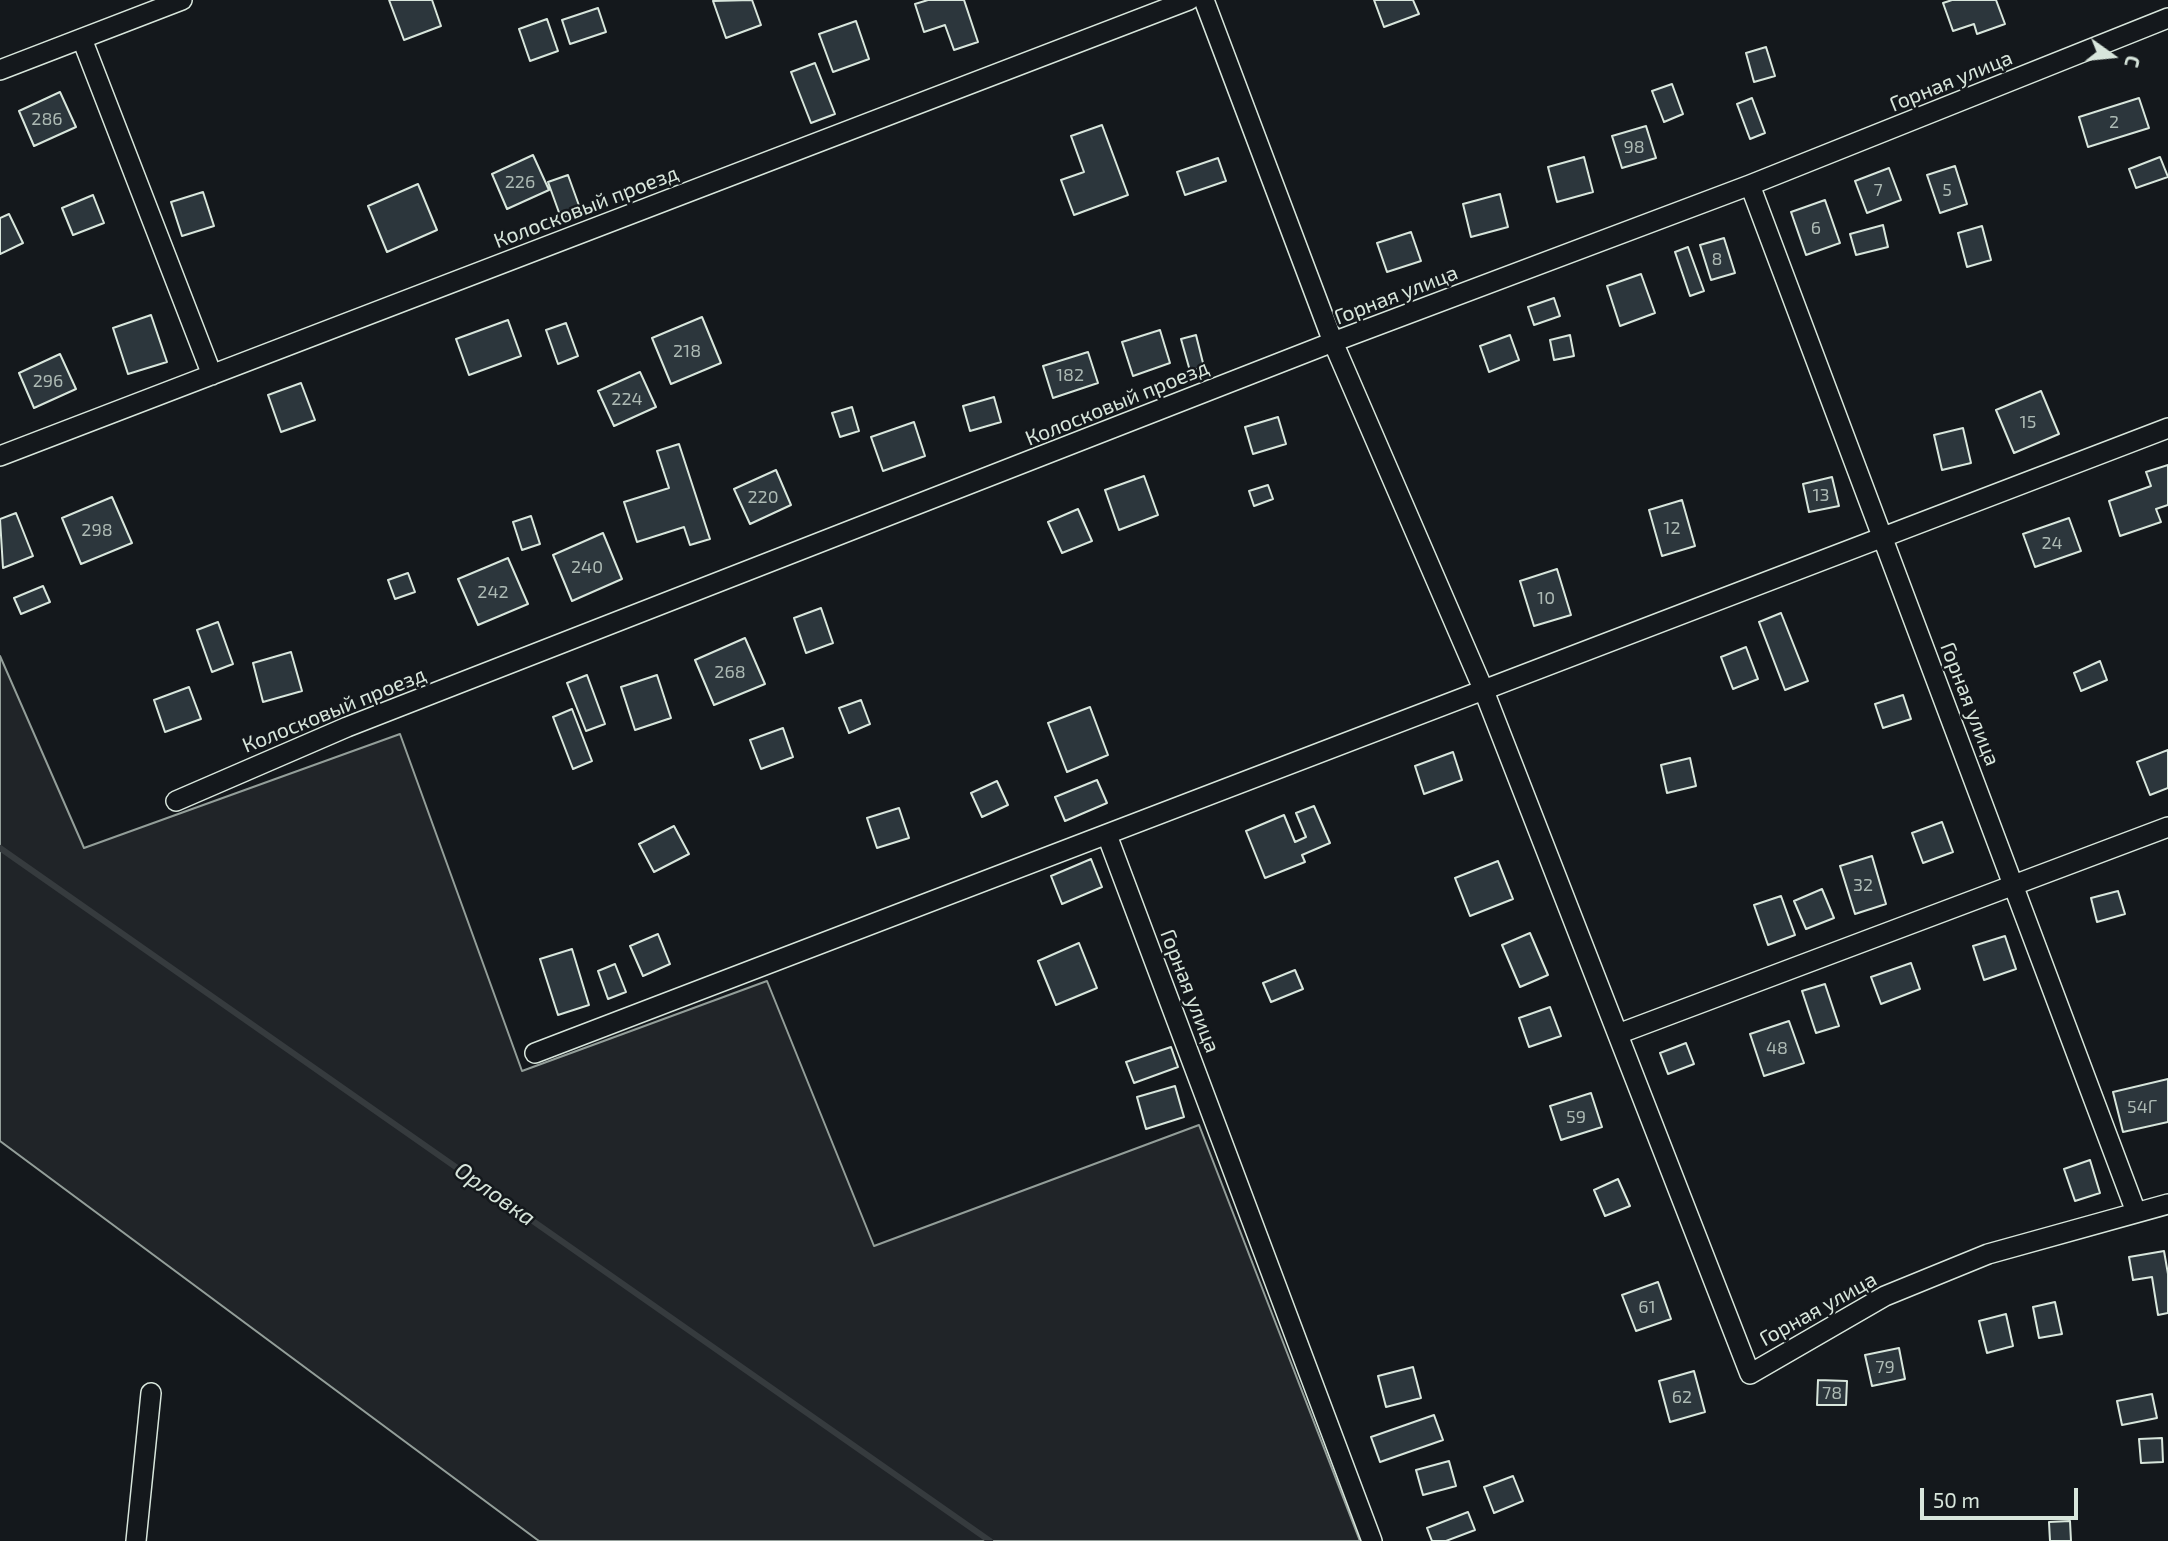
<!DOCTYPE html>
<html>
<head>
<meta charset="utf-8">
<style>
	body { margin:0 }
	#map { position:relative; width:2168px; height:1541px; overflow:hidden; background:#14181c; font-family:"Exo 2",sans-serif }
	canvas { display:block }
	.north { position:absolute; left:2077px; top:21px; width:70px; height:70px; -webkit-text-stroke:5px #14181c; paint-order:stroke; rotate:105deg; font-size:19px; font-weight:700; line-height:28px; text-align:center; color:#d8e6dc }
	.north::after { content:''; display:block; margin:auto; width:24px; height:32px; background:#d8e6dc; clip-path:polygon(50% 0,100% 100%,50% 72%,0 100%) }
	.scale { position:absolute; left:1920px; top:1488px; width:158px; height:32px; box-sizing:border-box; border:4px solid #d8e6dc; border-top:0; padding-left:9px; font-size:21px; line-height:24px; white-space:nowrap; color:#d8e6dc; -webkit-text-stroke:5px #14181c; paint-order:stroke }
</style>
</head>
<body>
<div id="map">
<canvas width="2168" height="1541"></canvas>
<div class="north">С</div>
<div class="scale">50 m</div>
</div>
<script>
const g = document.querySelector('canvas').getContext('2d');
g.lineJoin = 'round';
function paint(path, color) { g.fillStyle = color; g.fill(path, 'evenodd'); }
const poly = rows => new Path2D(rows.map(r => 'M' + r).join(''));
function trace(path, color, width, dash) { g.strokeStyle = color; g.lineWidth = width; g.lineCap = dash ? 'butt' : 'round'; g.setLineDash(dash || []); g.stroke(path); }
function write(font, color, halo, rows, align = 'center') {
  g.font = font + ' "Exo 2",sans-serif'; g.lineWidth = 5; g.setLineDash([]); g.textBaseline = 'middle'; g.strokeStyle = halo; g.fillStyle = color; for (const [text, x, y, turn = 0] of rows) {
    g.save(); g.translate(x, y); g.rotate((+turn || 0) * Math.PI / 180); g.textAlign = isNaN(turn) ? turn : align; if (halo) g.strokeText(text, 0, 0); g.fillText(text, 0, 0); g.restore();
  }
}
const green = poly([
	[0,656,84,848,400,734,522,1071,767,981,874,1246,1199,1125,1360,1541,539,1541,0,1141,0,656]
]);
paint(green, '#202428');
trace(green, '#939e99', 2);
trace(poly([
	[0,848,990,1541]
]), '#363b3e', 6);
const building = poly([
	[389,0,432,0,441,26,404,40,389,0],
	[752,0,761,25,726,38,713,1,752,0],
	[928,0,964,0,978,42,954,50,945,25,924,32,915,4,928,0],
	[1374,0,1413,0,1419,14,1384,27,1374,0],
	[1952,0,1996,0,2005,24,1977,34,1974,24,1953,31,1943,3,1952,0],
	[598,8,606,32,570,44,562,20,598,8],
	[547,19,558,51,530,61,519,29,547,19],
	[856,21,869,59,833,72,819,34,856,21],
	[1766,47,1775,76,1754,82,1746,53,1766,47],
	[815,63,835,114,811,123,791,72,815,63],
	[1672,84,1683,114,1664,122,1652,91,1672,84],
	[60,92,76,127,34,146,19,111,60,92],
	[1752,98,1765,133,1750,139,1737,104,1752,98],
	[2139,98,2149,128,2088,147,2079,117,2139,98],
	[1102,125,1128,195,1074,215,1061,180,1084,172,1071,136,1102,125],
	[1646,126,1656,158,1622,168,1612,136,1646,126],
	[533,155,549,190,507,209,492,174,533,155],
	[1584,157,1593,192,1557,202,1548,167,1584,157],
	[2160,157,2168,177,2136,188,2129,169,2160,157],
	[1218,158,1226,181,1185,195,1177,172,1218,158],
	[1955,166,1967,204,1940,213,1927,175,1955,166],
	[1889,168,1901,200,1867,213,1855,181,1889,168],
	[568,175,581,211,561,218,548,182,568,175],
	[418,184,437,230,387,252,368,206,418,184],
	[203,192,214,226,182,236,171,202,203,192],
	[1500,194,1508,227,1471,237,1463,204,1500,194],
	[93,195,104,223,73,235,62,208,93,195],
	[1825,200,1840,243,1806,255,1791,212,1825,200],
	[9,214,23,243,0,254,0,218,9,214],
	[1883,225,1888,247,1856,255,1850,234,1883,225],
	[1982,226,1991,260,1967,267,1958,233,1982,226],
	[1411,232,1421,261,1387,272,1377,243,1411,232],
	[1724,238,1735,273,1711,280,1700,245,1724,238],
	[1688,247,1704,291,1690,296,1675,252,1688,247],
	[1641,274,1655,313,1620,326,1607,286,1641,274],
	[1554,298,1560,316,1534,325,1528,307,1554,298],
	[151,315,167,362,128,374,113,328,151,315],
	[702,317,721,363,671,384,652,338,702,317],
	[508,320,521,356,469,375,456,339,508,320],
	[566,323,578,356,558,364,546,330,566,323],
	[1160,330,1170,363,1133,376,1122,342,1160,330],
	[1196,335,1204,367,1190,371,1181,339,1196,335],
	[1510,335,1519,360,1489,372,1480,346,1510,335],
	[1570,335,1574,356,1554,360,1550,340,1570,335],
	[1088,352,1098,383,1053,398,1043,366,1088,352],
	[60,354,76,389,34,408,19,373,60,354],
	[640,372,656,407,614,426,598,391,640,372],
	[301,383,315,420,281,432,268,395,301,383],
	[2041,391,2059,434,2014,453,1996,410,2041,391],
	[994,397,1001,422,970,431,963,406,994,397],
	[852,407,859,431,840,437,832,413,852,407],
	[1278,417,1286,444,1253,454,1245,427,1278,417],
	[914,422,925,456,883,471,871,437,914,422],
	[1963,428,1971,463,1942,470,1934,435,1963,428],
	[679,444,710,539,690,545,684,527,637,542,624,502,669,488,657,451,679,444],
	[2168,465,2168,505,2156,509,2161,522,2120,536,2109,501,2151,486,2146,472,2168,465],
	[776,470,791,505,750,524,734,489,776,470],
	[1144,476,1158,515,1119,530,1105,490,1144,476],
	[1832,477,1839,506,1809,512,1803,484,1832,477],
	[1268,485,1273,499,1254,506,1249,491,1268,485],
	[112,497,132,543,81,564,62,518,112,497],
	[1682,500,1695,546,1662,556,1649,510,1682,500],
	[1078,509,1092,541,1062,553,1048,522,1078,509],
	[16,513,33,556,3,568,0,519,16,513],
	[531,516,540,544,522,550,513,522,531,516],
	[2069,518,2081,551,2035,567,2023,534,2069,518],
	[603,533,622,579,572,601,553,555,603,533],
	[508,558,528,604,478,625,458,579,508,558],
	[1557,569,1571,615,1534,626,1520,581,1557,569],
	[408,573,415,592,395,599,388,580,408,573],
	[43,586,50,602,21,614,14,598,43,586],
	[821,608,833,643,806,653,794,618,821,608],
	[1781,613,1808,681,1785,690,1759,622,1781,613],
	[218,622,233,664,212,672,197,630,218,622],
	[745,638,765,684,714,705,695,660,745,638],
	[1746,647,1758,679,1733,689,1721,657,1746,647],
	[291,652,302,691,263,702,253,663,291,652],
	[2100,661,2107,680,2081,691,2074,673,2100,661],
	[587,675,605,724,586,731,567,683,587,675],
	[657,675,671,718,635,730,621,687,657,675],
	[189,687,201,719,165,732,154,700,189,687],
	[1903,695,1911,719,1883,728,1875,704,1903,695],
	[861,700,870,724,849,733,839,708,861,700],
	[1090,707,1108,755,1067,772,1048,723,1090,707],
	[572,709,592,761,573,769,553,717,572,709],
	[783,728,793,757,761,769,750,740,783,728],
	[2168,750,2168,788,2150,795,2137,762,2168,750],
	[1453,752,1462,780,1424,794,1415,766,1453,752],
	[1690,758,1696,786,1667,793,1661,765,1690,758],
	[1097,780,1107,803,1065,821,1055,797,1097,780],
	[997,781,1008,805,982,817,971,793,997,781],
	[1314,806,1330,843,1302,855,1305,862,1265,878,1246,831,1284,815,1295,842,1306,837,1296,813,1314,806],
	[899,808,909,838,877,848,867,818,899,808],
	[1942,822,1953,852,1923,863,1912,833,1942,822],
	[674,826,689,854,654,872,639,844,674,826],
	[1872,856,1886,904,1855,914,1840,866,1872,856],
	[1091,859,1102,887,1062,904,1051,876,1091,859],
	[1498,861,1513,899,1470,916,1455,878,1498,861],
	[1822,889,1834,918,1806,929,1794,901,1822,889],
	[2118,891,2125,914,2097,922,2091,898,2118,891],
	[1781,896,1795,935,1768,945,1754,905,1781,896],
	[1530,933,1548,975,1520,987,1502,945,1530,933],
	[658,934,670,964,643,976,630,946,658,934],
	[2005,936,2016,969,1984,980,1973,946,2005,936],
	[1079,943,1097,988,1056,1005,1038,961,1079,943],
	[572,949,589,1005,558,1015,540,959,572,949],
	[1911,963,1920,989,1881,1004,1871,977,1911,963],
	[615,964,626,992,608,999,598,971,615,964],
	[1295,970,1303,989,1271,1002,1263,983,1295,970],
	[1825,984,1839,1026,1816,1033,1802,991,1825,984],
	[1550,1007,1561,1036,1529,1047,1519,1018,1550,1007],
	[1789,1021,1804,1063,1764,1076,1750,1034,1789,1021],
	[1686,1043,1694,1064,1668,1074,1660,1053,1686,1043],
	[1171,1047,1178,1067,1134,1083,1126,1062,1171,1047],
	[2168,1079,2168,1122,2123,1132,2113,1092,2168,1079],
	[1175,1086,1184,1117,1146,1129,1137,1097,1175,1086],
	[1591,1093,1602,1127,1561,1140,1550,1106,1591,1093],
	[2090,1160,2100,1193,2075,1201,2064,1169,2090,1160],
	[1618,1179,1630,1206,1605,1216,1594,1190,1618,1179],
	[2164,1251,2168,1274,2168,1313,2158,1315,2152,1277,2133,1280,2129,1257,2164,1251],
	[1658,1282,1671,1319,1636,1331,1622,1295,1658,1282],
	[2055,1302,2062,1334,2039,1338,2033,1307,2055,1302],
	[2006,1314,2013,1346,1987,1353,1979,1321,2006,1314],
	[1899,1348,1905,1379,1872,1386,1865,1355,1899,1348],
	[1413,1367,1421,1398,1386,1407,1378,1376,1413,1367],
	[1694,1371,1705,1412,1670,1422,1659,1381,1694,1371],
	[1818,1380,1847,1381,1846,1405,1817,1405,1818,1380],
	[2152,1394,2157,1418,2122,1425,2117,1401,2152,1394],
	[1434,1415,1443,1440,1380,1462,1371,1437,1434,1415],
	[2162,1438,2163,1462,2141,1463,2139,1439,2162,1438],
	[1449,1461,1456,1486,1423,1495,1416,1470,1449,1461],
	[1513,1476,1523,1501,1494,1513,1484,1487,1513,1476],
	[1468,1512,1475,1530,1446,1541,1432,1541,1427,1528,1468,1512],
	[2070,1521,2071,1541,2050,1541,2049,1522,2070,1521]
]);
paint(building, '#2c363c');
trace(building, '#d8e6dc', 2);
const street = poly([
	[1204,0,1333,342,1484,691,1750,1374,1885,1296,1988,1254,2168,1204],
	[82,39,212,375],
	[0,70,182,0],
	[1750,185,2136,1212],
	[0,456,1189,0],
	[176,801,347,727,1333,342,1750,185,2168,18],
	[1107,835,1372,1541],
	[1618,1034,2168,827],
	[535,1053,2168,428],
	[136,1541,151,1393]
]);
trace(street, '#d8e6dc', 22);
trace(street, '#14181c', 19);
write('18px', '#adbab4', null, [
	["286",47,119],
	["2",2114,122],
	["98",1634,147],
	["226",520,182],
	["7",1878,190],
	["5",1947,190],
	["6",1816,228],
	["8",1717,259],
	["218",687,351],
	["182",1070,375],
	["296",48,381],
	["224",627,399],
	["15",2028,422],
	["13",1821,495],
	["220",763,497],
	["12",1672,528],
	["298",97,530],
	["24",2052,543],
	["240",587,567],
	["242",493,592],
	["10",1546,598],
	["268",730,672],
	["32",1863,885],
	["48",1777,1048],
	["54Г",2142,1107],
	["59",1576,1117],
	["61",1647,1307],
	["79",1885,1367],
	["78",1832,1393],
	["62",1682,1397]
]);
write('21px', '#d8e6dc', '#14181c', [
	["Горная улица",1951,81,-22],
	["Колосковый проезд",586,207,-21],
	["Горная улица",1396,295,-21],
	["Колосковый проезд",1117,403,-22],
	["Горная улица",1970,704,69],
	["Колосковый проезд",334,710,-22],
	["Горная улица",1190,991,69],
	["Горная улица",1818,1309,-29]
]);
write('italic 23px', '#d8e6dc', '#14181c', [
	["Орловка",495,1194,35]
]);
</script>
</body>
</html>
